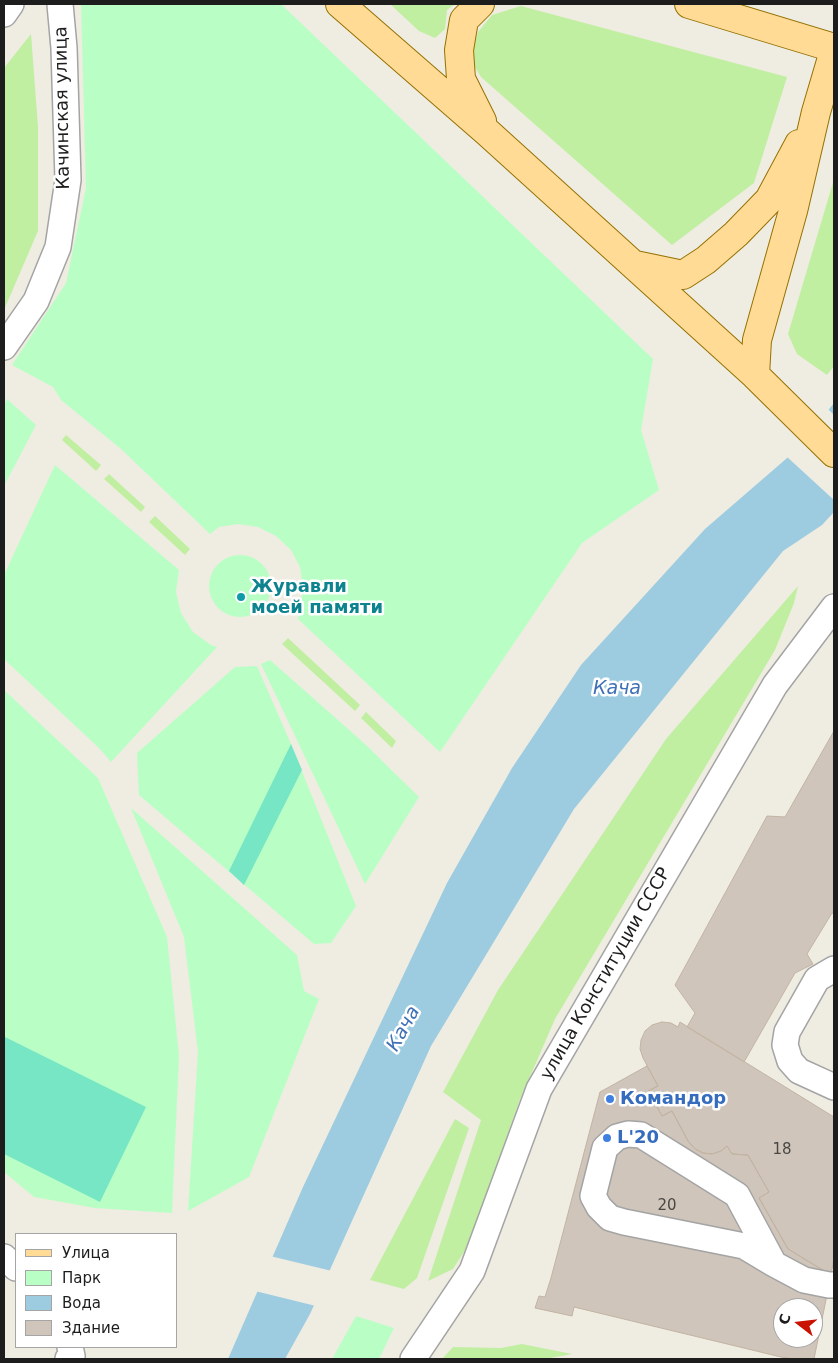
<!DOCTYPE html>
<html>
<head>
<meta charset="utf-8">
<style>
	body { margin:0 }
	#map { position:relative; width:838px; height:1363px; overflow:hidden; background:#efece1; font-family:"DejaVu Sans",sans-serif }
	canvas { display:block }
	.frame { position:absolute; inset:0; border:5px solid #1d1d1d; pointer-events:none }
	.legend { position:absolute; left:15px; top:1233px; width:162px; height:115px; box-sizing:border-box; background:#fff; border:1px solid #a5a5a5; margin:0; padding:6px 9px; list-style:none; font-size:15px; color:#1d1d1d }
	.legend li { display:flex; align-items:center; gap:10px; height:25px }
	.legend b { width:25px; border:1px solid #a5a5a5 }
	.north { position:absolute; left:773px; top:1298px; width:50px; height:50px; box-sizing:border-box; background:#fff; border:1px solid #a5a5a5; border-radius:50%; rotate:286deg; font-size:14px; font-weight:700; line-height:20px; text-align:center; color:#1d1d1d }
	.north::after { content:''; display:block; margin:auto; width:18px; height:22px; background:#c91200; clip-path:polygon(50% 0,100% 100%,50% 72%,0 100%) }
</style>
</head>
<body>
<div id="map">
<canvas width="838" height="1363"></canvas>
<div class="frame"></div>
<ul class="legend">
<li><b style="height:6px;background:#ffdb96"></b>Улица</li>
<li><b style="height:14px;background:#b9ffc5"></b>Парк</li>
<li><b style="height:14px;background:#9dcce1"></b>Вода</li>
<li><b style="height:14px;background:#cfc5ba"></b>Здание</li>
</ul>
<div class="north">С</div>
</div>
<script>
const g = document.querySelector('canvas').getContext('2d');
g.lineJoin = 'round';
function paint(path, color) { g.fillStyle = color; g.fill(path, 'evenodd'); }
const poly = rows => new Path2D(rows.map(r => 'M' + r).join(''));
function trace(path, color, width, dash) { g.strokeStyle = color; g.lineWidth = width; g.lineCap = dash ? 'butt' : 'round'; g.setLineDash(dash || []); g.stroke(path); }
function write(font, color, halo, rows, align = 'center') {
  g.font = font + ' "DejaVu Sans",sans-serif'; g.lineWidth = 5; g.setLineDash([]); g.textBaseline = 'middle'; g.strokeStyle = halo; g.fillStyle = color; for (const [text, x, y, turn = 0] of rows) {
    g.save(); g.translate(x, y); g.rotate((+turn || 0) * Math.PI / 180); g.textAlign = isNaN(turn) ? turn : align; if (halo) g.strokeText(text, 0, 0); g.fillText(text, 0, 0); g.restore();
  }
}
paint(poly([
	[390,4,455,4,447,10,445,29,435,38,419,31],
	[521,6,787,77,754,183,672,245,481,77,470,59,478,32,492,15],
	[31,34,38,127,38,231,4,310,4,68],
	[834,179,834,366,827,375,797,354,788,334],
	[66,435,101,465,96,471,62,440],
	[109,474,145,507,141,512,104,479],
	[155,516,190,549,185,555,149,522],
	[798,586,794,603,775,650,555,1019,519,1102,469,1244,453,1269,428,1281,481,1120,443,1092,498,990,666,739],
	[288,638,360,705,355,711,282,644],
	[366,712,396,741,392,748,361,718],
	[455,1119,469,1128,417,1278,404,1289,370,1280],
	[522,1344,572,1354,545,1359,442,1359,453,1347,501,1348]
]), '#c1efa2');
paint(poly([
	[81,4,281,4,653,359,641,430,659,490,582,543,440,752,298,619,303,587,300,567,291,550,276,536,258,527,238,524,219,527,210,534,121,449,61,400,53,387,12,365,66,283,86,188],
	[7,399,36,425,4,486,4,405],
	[55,465,179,570,176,592,181,613,193,632,211,645,217,647,111,762,99,748,4,659,4,575],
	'209 586a31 31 0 1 1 62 0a31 31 0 1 1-62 0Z',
	[270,660,365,744,419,797,365,884,261,664],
	[257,666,291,744,356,906,331,943,314,944,139,795,137,753,235,667],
	[4,690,98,778,167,937,179,1056,172,1213,95,1208,34,1197,4,1172],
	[131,808,297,955,304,991,319,999,249,1177,188,1211,198,1052,184,937],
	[356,1316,394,1328,379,1359,332,1359]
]), '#b9ffc5');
paint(poly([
	[291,744,302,770,244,885,229,871],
	[5,1037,146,1107,100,1202,4,1154,4,1040]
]), '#77e6c5');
paint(poly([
	[834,403,834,512,822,525,783,551,574,809,431,1046,310,1314,285,1359,228,1359,303,1187,447,883,512,768,581,665,705,529,794,452]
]), '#9dcce1');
paint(poly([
	[827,408,834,415,834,500,786,456,793,450],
	[270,1256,332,1271,316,1306,255,1291]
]), '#efece1');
const building = poly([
	[834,731,834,914,832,913,807,954,813,964,795,973,744,1062,687,1027,695,1013,675,985,767,816,785,817,834,731],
	[662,1022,671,1023,678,1027,680,1022,834,1117,834,1258,831,1275,788,1249,759,1198,769,1192,748,1155,732,1154,727,1146,721,1151,712,1154,703,1153,695,1149,688,1141,672,1111,662,1116,648,1091,658,1086,643,1058,640,1049,641,1040,645,1031,652,1025,662,1022],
	[647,1066,658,1086,648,1091,662,1116,672,1111,688,1141,695,1149,703,1153,712,1154,721,1151,727,1146,732,1154,748,1155,769,1192,759,1198,788,1249,831,1275,814,1359,793,1359,781,1357,574,1307,572,1316,535,1308,539,1296,545,1297,551,1278,600,1092,647,1066],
	[783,1308,813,1308,813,1338,783,1338,783,1308]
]);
paint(building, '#cfc5ba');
trace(building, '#c2b3a2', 1);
const minor = poly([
	[4,14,11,4],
	[4,347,36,301,58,247,68,180,64,48,60,4],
	[834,969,817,979,787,1032,785,1045,790,1061,799,1071,834,1087],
	[4,1257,16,1268],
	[774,1264,744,1246,624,1222,610,1218,599,1207,593,1196,605,1148,617,1137,628,1134,641,1135,737,1195,774,1264,804,1280,829,1285,834,1285],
	[68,1359,72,1356,70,1347],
	[413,1359,472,1271,539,1089,775,685,834,607]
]);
const major = poly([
	[340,4,487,132,755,375,834,453],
	[480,4,464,20,459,50,461,79,482,121],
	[689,4,834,48],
	[635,265,683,275,706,260,736,234,769,200,799,144],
	[755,375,757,340,793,211,816,112,834,51]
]);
trace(minor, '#a4a4a4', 28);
trace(major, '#957100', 30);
trace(minor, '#fff', 25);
trace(major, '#ffdb96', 28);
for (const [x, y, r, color] of [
	[241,597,5,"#0f9aa8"],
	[610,1099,5,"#3f7fe0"],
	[607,1138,5,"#3f7fe0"]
]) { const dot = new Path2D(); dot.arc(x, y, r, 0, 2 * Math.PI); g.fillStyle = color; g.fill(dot); trace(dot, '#fff', 2); }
write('15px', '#4a4744', null, [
	["18",782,1150],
	["20",667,1206]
]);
write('18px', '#1d1d1d', '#fff', [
	["Качинская улица",63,108,-91],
	["улица Конституции СССР",606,974,-60]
]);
write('bold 18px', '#0d838f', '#fff', [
	["Журавли",251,587],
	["моей памяти",251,608]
], 'left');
write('bold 18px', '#366cbe', '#fff', [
	["Командор",620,1099],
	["L'20",617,1138]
], 'left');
write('italic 19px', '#4070b5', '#fff', [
	["Кача",617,689],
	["Кача",404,1029,-61]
]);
</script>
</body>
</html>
